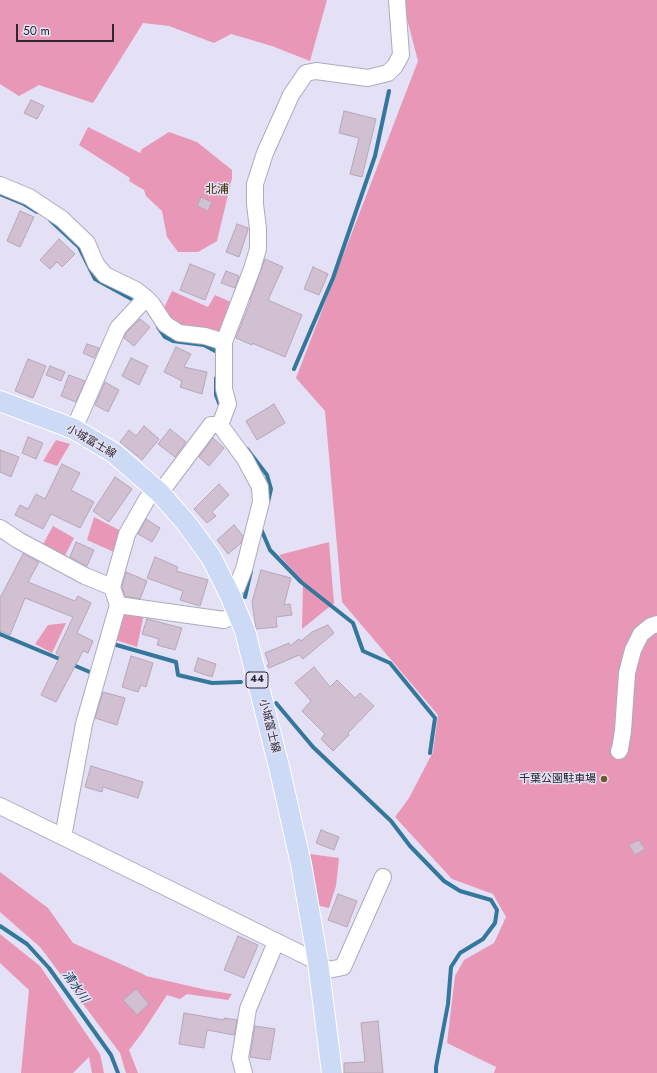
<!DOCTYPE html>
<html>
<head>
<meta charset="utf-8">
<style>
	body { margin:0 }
	#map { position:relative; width:657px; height:1073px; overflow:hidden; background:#e4e0f5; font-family:Jost,sans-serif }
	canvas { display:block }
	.scale { position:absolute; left:16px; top:24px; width:98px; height:18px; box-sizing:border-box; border:2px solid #2a2930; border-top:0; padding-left:5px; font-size:12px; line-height:14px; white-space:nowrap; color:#2a2930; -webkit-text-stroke:3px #e4e0f5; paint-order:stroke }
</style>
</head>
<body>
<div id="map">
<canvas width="657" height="1073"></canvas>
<div class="scale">50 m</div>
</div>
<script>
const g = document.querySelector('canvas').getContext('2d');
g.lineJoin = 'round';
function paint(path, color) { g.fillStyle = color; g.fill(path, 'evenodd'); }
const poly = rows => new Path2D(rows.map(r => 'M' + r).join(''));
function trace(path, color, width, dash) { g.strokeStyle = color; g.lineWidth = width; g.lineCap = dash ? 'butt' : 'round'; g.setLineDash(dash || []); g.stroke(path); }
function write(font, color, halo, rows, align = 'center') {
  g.font = font + ' Jost,"Noto Sans JP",sans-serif'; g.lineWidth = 3; g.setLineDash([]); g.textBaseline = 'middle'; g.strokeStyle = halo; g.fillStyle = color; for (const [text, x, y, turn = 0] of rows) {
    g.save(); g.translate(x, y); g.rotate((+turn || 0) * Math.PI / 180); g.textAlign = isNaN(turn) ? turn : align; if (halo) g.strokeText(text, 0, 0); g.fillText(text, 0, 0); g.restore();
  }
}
paint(poly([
	[0,0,327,0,310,61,272,46,231,34,214,43,169,26,143,23,93,103,39,85,19,96,0,84],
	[402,0,657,0,657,1073,494,1073,496,1067,447,1043,455,976,464,960,494,943,506,917,493,894,452,879,395,817,409,798,433,752,438,715,342,602,325,411,296,378,418,61],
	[88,127,140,153,142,149,169,132,197,142,232,170,232,178,217,241,198,252,178,252,167,237,162,211,146,196,144,190,129,181,130,178,79,145],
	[172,291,208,307,215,295,233,303,221,337,176,325,164,308],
	[56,440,70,444,57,466,43,461],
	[94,517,123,532,116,553,87,540],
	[53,526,74,538,63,559,42,546],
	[329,542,334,603,302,629,303,582,279,555],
	[122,612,144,614,137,647,113,639],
	[66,623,52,653,35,644,48,625],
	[310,854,339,858,336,886,329,908,316,905],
	[0,872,48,908,73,943,143,974,146,976,207,990,232,994,228,1000,187,994,180,999,167,995,142,1033,129,1050,138,1073,126,1073,120,1053,40,947,0,912],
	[0,934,40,966,100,1054,104,1073,92,1073,89,1057,73,1073,21,1073,29,990,0,963]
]), '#e898b6');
trace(poly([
	[0,194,24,204,37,212],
	[50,220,79,247,95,279,137,302],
	[158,327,165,337,173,341,204,345,217,352,217,355],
	[294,369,333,278,375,156,389,91],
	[216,378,216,395,221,408],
	[247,449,267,475,271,489,268,502],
	[261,529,270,550,301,582,353,623,363,651,390,663,435,718,430,753],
	[245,597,251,571],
	[0,634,62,660],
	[113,644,176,662,178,675,212,683,241,682],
	[71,664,92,673],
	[276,703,313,747,391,821,410,846,444,881,460,891,491,900,497,910,495,923,483,939,460,953,451,967,448,1004,436,1067,436,1073],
	[0,926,27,944,49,968,111,1055,118,1073]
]), '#33779c', 4);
const building = poly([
	[31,100,44,106,37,119,24,113,31,100],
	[344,111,376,119,362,177,350,174,359,138,339,133,344,111],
	[201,197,212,202,208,211,197,206,201,197],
	[20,211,34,217,20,247,7,241,20,211],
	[237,224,248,228,248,230,239,257,226,252,237,224],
	[59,239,75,254,62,267,57,262,50,269,40,260,59,239],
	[265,259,283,267,268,300,302,315,285,357,252,343,252,345,236,338,251,300,250,300,265,259],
	[190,264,215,274,205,300,180,290,190,264],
	[313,267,328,274,319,295,304,289,313,267],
	[226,271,239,276,235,288,221,283,226,271],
	[140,319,150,327,134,346,124,338,126,333,140,319],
	[87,344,99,348,94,358,83,353,87,344],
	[176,347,191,354,184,367,207,372,202,394,180,387,182,381,164,372,176,347],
	[131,358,148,366,139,385,122,376,131,358],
	[28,359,46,366,33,398,15,391,28,359],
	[50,366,65,372,61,381,46,375,50,366],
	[69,375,85,381,76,402,61,396,69,375],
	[105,382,119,390,108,412,95,405,105,382],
	[274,404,285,423,257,440,246,421,274,404],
	[144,426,159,439,142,460,120,442,129,430,136,436,144,426],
	[170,429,186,442,175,457,158,444,170,429],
	[28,437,43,443,36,459,22,453,28,437],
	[213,438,224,448,209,466,199,457,213,438],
	[0,450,19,457,11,477,0,472,0,450],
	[62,464,80,473,71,490,94,502,80,528,51,514,43,529,15,515,20,505,28,509,36,494,45,499,62,464],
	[115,477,132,489,109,522,93,511,115,477],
	[219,484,229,495,212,512,216,516,207,523,194,509,219,484],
	[146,519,160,528,152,542,138,534,146,519],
	[234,525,243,536,241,543,228,554,217,540,234,525],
	[76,542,94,550,87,566,70,557,76,542],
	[23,554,39,562,28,582,75,601,78,596,91,603,77,633,93,641,88,653,83,651,56,702,41,695,60,656,56,653,73,617,25,598,10,635,0,631,0,598,23,554],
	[155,557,178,567,176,571,208,580,200,606,180,600,183,591,147,578,155,557],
	[261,570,291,578,284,605,290,604,292,615,276,617,277,627,256,629,252,602,261,570],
	[126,572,147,581,140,599,125,596,122,587,126,572],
	[147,619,182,628,175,650,157,645,159,639,142,634,147,619],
	[328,625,334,633,303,659,299,655,269,668,267,666,269,664,265,653,289,643,290,646,299,639,301,641,312,632,328,625],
	[131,656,153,663,146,687,141,685,138,692,122,687,131,656],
	[198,658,216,664,212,677,194,671,198,658],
	[314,667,330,687,337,680,355,698,360,693,374,706,348,733,349,735,333,751,321,739,325,734,302,711,311,701,295,683,314,667],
	[103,692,125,698,117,725,95,718,103,692],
	[91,766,143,782,138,798,103,787,102,792,85,787,91,766],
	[321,830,339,837,334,850,316,843,321,830],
	[639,840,645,849,635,855,629,845,639,840],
	[338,894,357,901,347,927,328,920,338,894],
	[238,936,258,945,244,978,224,970,238,936],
	[136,989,149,1004,137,1015,123,1000,136,989],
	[184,1013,224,1020,224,1018,237,1020,234,1035,207,1030,204,1048,179,1044,184,1013],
	[378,1021,383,1073,344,1073,344,1063,365,1062,361,1023,378,1021],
	[255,1026,275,1029,270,1060,250,1057,255,1026]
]);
paint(building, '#d1c0d1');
trace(building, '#b6a6b7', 1);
const minor = poly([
	[0,185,29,197,62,219,87,243,96,264,105,275,136,290,146,298,152,304,165,324,179,333,205,336,224,342],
	[220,425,228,404,224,389,224,342,252,269,258,249,258,229,255,204,255,184,265,153,291,95,306,73,316,71,368,78,388,73,395,66,401,55,397,0],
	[220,425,245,459,260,487,261,502,244,569,237,587,230,595],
	[74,429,118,328,146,298],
	[160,493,211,425,220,425],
	[0,528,18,540,85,576,112,587,118,605,84,724,63,837],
	[112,587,127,534,147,499],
	[118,605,224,620,238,613],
	[619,751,620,749,623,731,627,673,633,650,641,634,651,626,657,624],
	[0,806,318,962,328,970,343,967,383,877],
	[244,1073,240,1058,248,1009,276,942]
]);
const major = poly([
	[0,401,74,429,114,453,160,493,187,524,211,557,230,595,245,631,280,771,301,864,318,962,332,1073]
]);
trace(minor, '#aeaabe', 18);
trace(major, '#fff', 22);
trace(minor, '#fff', 16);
trace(major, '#ccdaf6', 20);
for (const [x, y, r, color] of [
	[604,779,4,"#705a2a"]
]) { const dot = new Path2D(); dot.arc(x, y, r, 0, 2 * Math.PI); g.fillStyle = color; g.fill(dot); trace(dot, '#e4e0f5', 1.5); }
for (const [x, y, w] of [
	[257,680,22]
]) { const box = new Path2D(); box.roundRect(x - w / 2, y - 8, w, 16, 3); g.fillStyle = '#e4e0f5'; g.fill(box); trace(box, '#2a2930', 1); }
write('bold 10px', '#2a2930', null, [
	["44",257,680]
]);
write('11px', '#2a2930', '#e4e0f5', [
	["小城富士線",91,442,30],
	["小城富士線",269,726,76]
]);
write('11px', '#2a2930', '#e4e0f5', [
	["千葉公園駐車場",596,779]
], 'right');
write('12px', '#413007', '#e4e0f5', [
	["北浦",217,190]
]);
write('italic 12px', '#0e384d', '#e4e0f5', [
	["清水川",75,987,55]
]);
</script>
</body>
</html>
